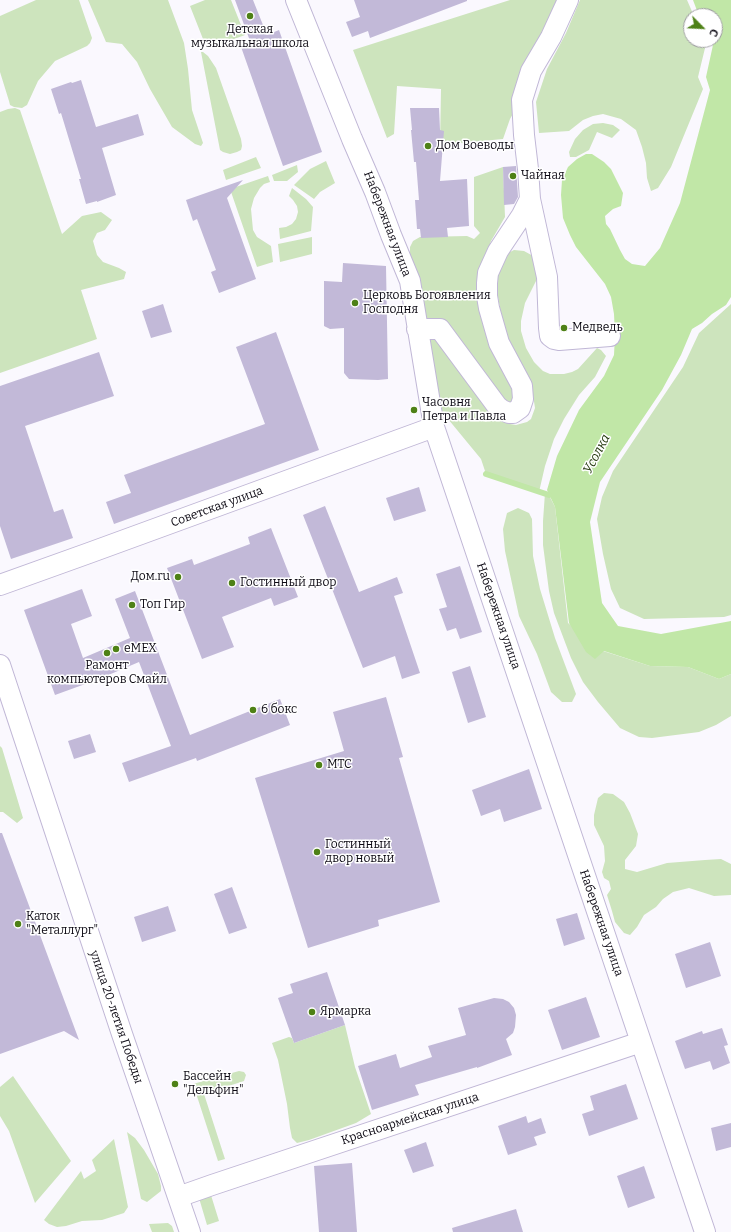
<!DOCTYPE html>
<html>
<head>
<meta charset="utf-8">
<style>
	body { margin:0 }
	#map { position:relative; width:731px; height:1232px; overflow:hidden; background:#faf8fe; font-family:Bitter,serif }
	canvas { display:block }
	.north { position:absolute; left:683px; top:8px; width:40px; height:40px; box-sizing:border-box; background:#fff; border:1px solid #9e9da1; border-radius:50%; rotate:114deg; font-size:11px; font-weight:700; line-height:16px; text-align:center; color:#0c0913 }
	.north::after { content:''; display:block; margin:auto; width:14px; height:18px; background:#4e8116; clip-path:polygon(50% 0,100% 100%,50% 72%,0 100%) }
</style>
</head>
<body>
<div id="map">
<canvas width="731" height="1232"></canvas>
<div class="north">С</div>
</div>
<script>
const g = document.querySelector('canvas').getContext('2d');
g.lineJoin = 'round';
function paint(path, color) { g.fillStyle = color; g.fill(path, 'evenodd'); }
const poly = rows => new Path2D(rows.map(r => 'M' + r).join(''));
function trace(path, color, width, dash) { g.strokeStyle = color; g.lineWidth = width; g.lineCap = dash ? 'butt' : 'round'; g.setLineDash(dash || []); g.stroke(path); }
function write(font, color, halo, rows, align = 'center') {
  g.font = font + ' Bitter,serif'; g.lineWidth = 3; g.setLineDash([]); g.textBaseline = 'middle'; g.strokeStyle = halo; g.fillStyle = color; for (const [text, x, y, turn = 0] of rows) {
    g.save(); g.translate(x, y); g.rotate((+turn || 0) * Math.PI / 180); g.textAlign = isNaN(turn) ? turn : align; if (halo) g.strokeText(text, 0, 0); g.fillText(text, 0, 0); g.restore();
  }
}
paint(poly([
	[36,0,79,0,92,38,90,43,87,46,55,61,38,81,27,105,22,108,14,107,10,105,9,101,0,72,0,16],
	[88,0,168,0,184,43,188,69,192,110,203,143,201,146,195,144,172,127,150,89,137,62,122,44,106,42],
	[205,0,231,0,245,35,226,42,215,45,203,39,190,6],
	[510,0,558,0,515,110,510,119,503,139,440,145,441,89,397,86,394,134,387,138,353,50],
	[580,0,687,0,694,16,691,16,691,40,704,40,706,44,698,77,703,89,671,167,658,188,651,191,647,178,646,163,642,147,636,130,621,119,603,114,593,116,583,120,569,131,539,133,536,102,547,69,566,33],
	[201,52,203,52,208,56,216,68,241,139,242,146,241,150,237,152,230,154,223,152,220,150],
	[15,108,20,110,62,234,82,216,101,212,112,220,105,230,97,233,93,241,97,255,103,262,119,268,126,272,124,279,81,290,97,339,0,373,0,112,8,109],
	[603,123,613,125,620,130,612,138,597,132,589,150,576,157,570,157,569,152,575,139,583,130,593,124],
	[256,157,261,168,226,180,223,170],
	[326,161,335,183,320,192,314,199,294,185,310,169],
	[297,165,298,172,287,181,274,181,272,175],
	[503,167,505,217,491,241,485,260,519,380,513,413,440,330,422,329,410,255,410,247,413,241,420,237,467,236,474,239,480,233,474,226,474,177],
	[268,176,270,182,264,184,260,188,254,198,251,209,253,230,257,237,271,246,273,262,257,267,230,189],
	[292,188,306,199,313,207,311,231,280,239,279,228,286,227,292,224,296,219,298,212,297,206,293,200,289,196],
	[312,237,312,254,280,262,278,244],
	[514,250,524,251,535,257,538,273,537,279,525,303,521,321,521,331,526,348,534,362,543,371,550,374,564,374,572,372,578,369,597,348,601,350,606,356,595,377,579,395,564,419,554,439,545,466,539,492,486,474,481,459,434,402,423,334,433,334,501,419,510,424,516,425,527,422,531,419,535,408,533,395,531,389,515,360,502,319,496,286,497,277,499,268,508,253],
	[731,304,731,615,724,617,644,619,620,608,611,589,603,554,597,519,602,497,613,471,683,367,699,333],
	[545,493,549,495,555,507,568,623,603,651,650,666,688,667,719,679,731,674,731,716,716,725,699,732,652,738,639,737,620,728,598,702,583,682,571,658,554,613,549,591,543,545,543,521],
	[518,508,529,513,532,519,533,556,540,589,555,638,576,694,572,702,562,702,551,692,537,654,519,616,505,551,503,529,507,513],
	[0,746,2,748,23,818,17,823,3,812,0,812],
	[604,793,613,794,624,802,630,813,638,834,636,846,625,860,625,869,637,872,667,863,705,860,721,859,731,864,731,895,714,896,689,888,673,892,663,899,656,907,644,915,637,927,630,935,624,933,615,922,612,911,607,895,611,889,609,881,604,878,602,872,605,861,604,846,594,825,594,815,598,798],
	[345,1025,355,1067,371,1114,356,1123,309,1140,297,1143,292,1138,290,1128,287,1104,278,1060,272,1043,289,1037,292,1038,294,1043],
	[239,1071,244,1072,246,1075,244,1081,204,1094,225,1159,218,1161,193,1084],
	[13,1076,71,1161,35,1203,9,1131,0,1116,0,1087],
	[127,1132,135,1138,144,1150,158,1174,161,1186,161,1191,147,1202,141,1199],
	[114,1139,128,1207,124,1213,102,1220,82,1221,66,1226,57,1227,49,1224,44,1220,81,1171,84,1179,96,1171,92,1160],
	[210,1192,219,1221,207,1225,199,1198],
	[168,1223,172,1226,174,1232,152,1232,149,1224]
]), '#cde4bd');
paint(poly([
	[693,0,731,0,731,297,726,305,712,314,702,323,692,329,681,355,662,390,600,482,590,522,602,603,618,626,661,634,731,621,731,674,719,679,688,667,650,666,604,651,595,659,586,652,569,623,555,507,547,490,557,456,579,410,604,376,614,355,615,335,614,314,611,297,605,284,576,247,570,235,563,218,561,195,562,180,568,167,577,159,586,154,592,154,604,162,611,169,623,193,621,206,613,209,605,216,606,224,610,229,620,250,625,259,632,264,645,266,660,248,680,203,710,90,706,77,713,45,711,40,715,40,715,16,699,16]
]), '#c1e7a7');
trace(poly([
	[486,474,549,495]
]), '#c1e7a7', 6);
paint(poly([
	[235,0,253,0,267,35,279,30,322,152,283,166,240,44,250,41],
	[354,0,467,0,467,1,370,38,368,31,352,37,346,22,360,17],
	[81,80,96,127,138,114,144,135,102,148,116,195,97,202,97,201,86,204,79,179,81,179,61,113,59,114,51,89,71,82,72,83],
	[410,108,439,108,440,130,444,131,440,181,467,179,469,226,447,228,448,237,421,238,420,229,417,229,415,200,419,200,416,162,414,162,411,130,412,130],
	[516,166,518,197,514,204,504,205,503,167],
	[243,180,227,198,256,279,219,293,211,272,216,270,197,219,193,221,186,200],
	[343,263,386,266,388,379,378,380,349,379,344,373,344,328,330,329,324,326,324,281,342,282],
	[163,304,172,332,151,338,142,311],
	[276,332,319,450,114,524,106,502,131,493,124,475,265,424,236,347],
	[99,352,114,396,25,426,54,512,63,509,73,538,11,559,0,526,0,386],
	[419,487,426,511,394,521,386,498],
	[325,506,359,592,397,577,403,593,394,596,420,673,402,679,395,656,363,668,303,515],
	[271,528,298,597,274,606,271,598,222,617,234,647,202,659,167,568,192,559,194,565,250,544,248,537],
	[460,566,482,632,460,639,456,628,447,631,439,609,447,607,436,574],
	[82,589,92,616,71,624,83,658,130,638,115,599,135,591,190,735,280,699,290,725,197,761,196,758,129,782,122,763,171,746,139,662,99,679,55,695,24,610],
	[470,666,486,717,468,723,452,672],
	[386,697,403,757,399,758,440,902,378,920,379,926,308,948,255,778,344,751,333,712],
	[90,734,96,752,74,759,68,741],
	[529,769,542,809,504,822,500,809,481,816,472,790],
	[0,833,2,833,79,1040,64,1031,0,1054],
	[232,887,247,928,229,934,214,894],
	[168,906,176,931,142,942,134,917],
	[577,913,585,939,564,946,556,919],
	[710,942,721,976,686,988,675,954],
	[327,972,345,1025,294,1043,278,998,293,993,290,984],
	[586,997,600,1037,562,1050,548,1010],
	[494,998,503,999,509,1002,514,1008,516,1015,515,1027,513,1033,506,1039,512,1055,477,1068,477,1067,415,1085,419,1095,372,1110,358,1066,396,1054,400,1068,432,1057,428,1046,466,1035,458,1008],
	[722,1028,728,1045,724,1046,730,1063,713,1070,710,1061,685,1069,675,1041,702,1031,703,1034],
	[626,1084,638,1119,589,1136,582,1114,594,1110,590,1096],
	[526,1116,528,1123,541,1118,546,1133,534,1137,537,1145,508,1155,498,1126],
	[731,1123,731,1147,716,1151,711,1128],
	[426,1142,434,1166,413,1173,404,1150],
	[352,1163,357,1232,319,1232,314,1166],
	[644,1166,655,1198,628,1208,617,1176],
	[516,1209,523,1232,453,1232,452,1228]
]), '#c2b9d8');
const minor = poly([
	[296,0,352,139,375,192,391,235,410,281,434,427,705,1232],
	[530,199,547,277,549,328,550,336,554,339,559,340,610,336],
	[417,329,440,329,497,406,502,410,509,413,513,413,520,408,523,399,522,386,499,343,489,308,487,296,487,283,488,273,498,251,522,215,530,199,528,169,524,135,522,100,531,71,551,37,568,0],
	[0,585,89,553,434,427],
	[0,665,122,1034,190,1232],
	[178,1197,212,1185,641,1042]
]);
trace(minor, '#c0b7d6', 22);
trace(minor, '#fff', 20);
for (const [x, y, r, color] of [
	[250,16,4,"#4e8116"],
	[428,146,4,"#4e8116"],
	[513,176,4,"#4e8116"],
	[355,303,4,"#4e8116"],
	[564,328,4,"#4e8116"],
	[414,410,4,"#4e8116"],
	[178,577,4,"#4e8116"],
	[232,583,4,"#4e8116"],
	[132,605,4,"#4e8116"],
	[116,649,4,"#4e8116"],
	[107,653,4,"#4e8116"],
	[253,710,4,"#4e8116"],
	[319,765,4,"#4e8116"],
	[317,852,4,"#4e8116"],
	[18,924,4,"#4e8116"],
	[312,1012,4,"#4e8116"],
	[175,1084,4,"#4e8116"]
]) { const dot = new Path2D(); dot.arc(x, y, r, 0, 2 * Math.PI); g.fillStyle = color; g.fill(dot); trace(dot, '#fff', 1.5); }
write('12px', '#0c0913', '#fff', [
	["Детская",250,30,"center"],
	["музыкальная школа",250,44,"center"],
	["Дом Воеводы",436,146],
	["Чайная",521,176],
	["Церковь Богоявления",363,296],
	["Господня",363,310],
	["Медведь",572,328],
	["Часовня",422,403],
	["Петра и Павла",422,417],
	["Дом.ru",170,577,"right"],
	["Гостинный двор",240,583],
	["Топ Гир",140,605],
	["eMEX",124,649],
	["Рамонт",107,666,"center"],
	["компьютеров Смайл",107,680,"center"],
	["6 бокс",261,710],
	["МТС",327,765],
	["Гостинный",325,845],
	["двор новый",325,859],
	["Каток",26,917],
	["\"Металлург\"",26,931],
	["Ярмарка",320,1012],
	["Бассейн",183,1077],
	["\"Дельфин\"",183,1091]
], 'left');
write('12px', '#0c0913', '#fff', [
	["Набережная улица",387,224,69],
	["Советская улица",217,507,-20],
	["Набережная улица",498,616,71],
	["Набережная улица",601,923,71],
	["улица 20-летия Победы",116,1017,71],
	["Красноармейская улица",410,1119,-18]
]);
write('italic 13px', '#1b3104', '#fff', [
	["Усолка",597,454,-62]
]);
</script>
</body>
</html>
